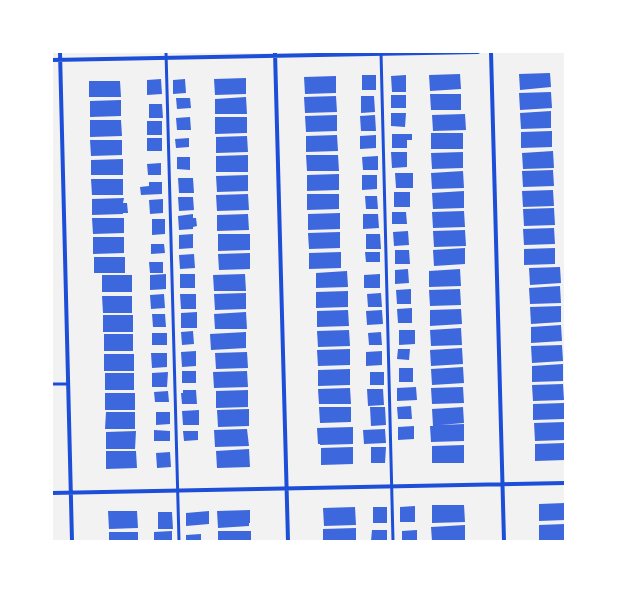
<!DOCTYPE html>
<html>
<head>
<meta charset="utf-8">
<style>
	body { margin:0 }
	#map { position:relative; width:617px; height:593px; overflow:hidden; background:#f2f2f2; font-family:Overpass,sans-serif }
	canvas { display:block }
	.frame { position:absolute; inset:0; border:53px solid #fff; pointer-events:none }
</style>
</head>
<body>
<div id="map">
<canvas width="617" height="593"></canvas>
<div class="frame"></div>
</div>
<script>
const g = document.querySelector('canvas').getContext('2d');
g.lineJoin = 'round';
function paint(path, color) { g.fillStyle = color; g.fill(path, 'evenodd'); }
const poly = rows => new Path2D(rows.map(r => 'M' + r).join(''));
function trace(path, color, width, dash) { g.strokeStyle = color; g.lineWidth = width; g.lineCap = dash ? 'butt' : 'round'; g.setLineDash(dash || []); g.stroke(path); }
paint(poly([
	[550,73,551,87,520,90,519,74],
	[460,74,461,89,430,91,429,75],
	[362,75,376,75,376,90,362,90],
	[406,75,406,92,392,92,391,76],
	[336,76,336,93,305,94,304,77],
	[246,78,246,94,215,95,214,79],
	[161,79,162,94,147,95,147,80],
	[185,79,186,93,173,94,173,80],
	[89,81,120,81,121,97,89,97],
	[551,92,552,108,520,110,519,93],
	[430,94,461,94,461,110,431,110],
	[391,95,406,95,406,108,391,108],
	[336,96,337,112,305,113,304,97],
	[361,96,374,96,375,112,361,113],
	[246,97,247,114,215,114,215,99],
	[176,98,190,98,191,108,177,109],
	[121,100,121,116,90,117,90,101],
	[149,104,162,104,163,118,149,118],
	[551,111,551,128,521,129,520,113],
	[391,113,406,113,405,127,391,126],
	[465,114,466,130,433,131,432,115],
	[337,115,337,131,306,132,305,116],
	[375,115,376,131,361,131,360,116],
	[190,117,191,130,177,130,176,118],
	[215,117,247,117,247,133,215,134],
	[90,120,121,120,122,136,90,137],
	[147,121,162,121,162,135,147,135],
	[552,131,552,147,521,148,521,132],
	[431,133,463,133,463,149,431,149],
	[392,134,412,134,412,140,407,140,407,148,392,148],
	[337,135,338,151,306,152,306,136],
	[376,135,376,148,360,149,360,136],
	[247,136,248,152,216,153,216,137],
	[147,138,162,138,162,151,147,151],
	[189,138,189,147,176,148,175,139],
	[90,140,122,140,122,155,91,156],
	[553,151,554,168,523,169,522,153],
	[391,152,407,152,407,167,392,168],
	[463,152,463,168,432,169,431,153],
	[248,155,248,172,216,172,216,156],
	[306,155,338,155,339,171,307,171],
	[378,156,378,170,363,170,362,157],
	[177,157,190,157,190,170,177,169],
	[123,159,123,175,91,175,91,160],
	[161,163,161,175,148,175,147,164],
	[553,170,554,186,523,187,522,171],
	[463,171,464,188,432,189,431,173],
	[395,173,413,173,413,188,396,188],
	[339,174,339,190,307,191,307,175],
	[248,175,248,191,217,192,216,176],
	[362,175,377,175,377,189,362,190],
	[178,178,193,178,194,193,179,193],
	[91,179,123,179,123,195,92,195],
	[149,182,162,182,162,194,141,195,140,187,149,186],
	[553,190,554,206,523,207,522,191],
	[464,191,464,208,433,209,432,193],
	[394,192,410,192,410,207,394,207],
	[248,194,249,210,217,211,216,195],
	[307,194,339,194,339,209,307,210],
	[365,196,377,196,378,209,366,209],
	[178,197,193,197,194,210,179,211],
	[124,198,123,203,127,203,128,213,123,213,123,214,92,215,92,199],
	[163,199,163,213,150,214,149,200],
	[554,208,555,225,524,226,523,209],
	[464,211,465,227,433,228,432,212],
	[392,212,406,212,407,224,392,224],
	[340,213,340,229,308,230,308,214],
	[193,214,193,218,196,218,197,226,193,227,193,229,179,230,178,216],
	[248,214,249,230,217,231,217,215],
	[363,214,378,214,379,228,363,229],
	[92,218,124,218,124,233,93,234],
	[152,219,165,219,165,234,152,235],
	[554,228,555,244,524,245,523,229],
	[465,230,466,246,434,247,433,231],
	[408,231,409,245,394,246,393,232],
	[340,232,340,248,309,249,308,233],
	[193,234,193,248,179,249,179,235],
	[218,234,250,234,250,250,218,251],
	[366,234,380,234,381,249,366,249],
	[93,237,124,237,124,253,93,254],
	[151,244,164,244,165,253,151,254],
	[465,248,465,264,434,266,433,250],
	[555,248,555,264,524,265,524,249],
	[395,250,409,250,410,264,395,264],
	[341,252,341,268,309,269,309,253],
	[365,252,380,252,380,262,366,262],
	[250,253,250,269,219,270,218,254],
	[194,254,195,268,180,269,179,255],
	[94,257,125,257,125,273,94,273],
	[149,262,163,262,163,273,150,273],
	[560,267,561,283,530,285,529,268],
	[408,269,409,283,395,284,395,270],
	[460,269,461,286,429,287,429,271],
	[347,271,348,287,316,288,316,273],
	[166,274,166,289,150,290,150,275],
	[180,274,195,274,195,288,180,288],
	[245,274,246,291,214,291,213,275],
	[380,274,380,288,364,288,364,275],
	[102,275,132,275,132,292,102,292],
	[560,286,561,303,530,304,529,288],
	[411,289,411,304,397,304,396,290],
	[460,289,461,305,430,306,429,290],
	[348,291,348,307,316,308,316,292],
	[246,293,246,309,215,310,214,294],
	[381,293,382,307,368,307,367,294],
	[164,294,165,308,151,309,150,295],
	[180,294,196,294,196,309,181,309],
	[102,296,132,296,132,313,103,313],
	[561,306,561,322,531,324,530,307],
	[412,308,412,323,398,323,397,309],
	[461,309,462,324,430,326,430,310],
	[348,310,349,326,317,327,317,311],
	[382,310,383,324,367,325,366,311],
	[197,312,197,328,181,328,181,313],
	[246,312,247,329,215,329,214,314],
	[152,314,165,314,166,327,153,327],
	[103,315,133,315,133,332,103,332],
	[561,325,562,341,531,343,531,327],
	[461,328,462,345,431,346,430,330],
	[349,330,350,346,318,347,317,331],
	[399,330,415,330,415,344,399,345],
	[193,331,194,344,182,345,181,332],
	[246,332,246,348,211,350,210,334],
	[381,332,382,345,369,345,368,333],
	[152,333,167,333,167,345,152,345],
	[104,334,133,334,133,351,104,351],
	[562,345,563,361,532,363,531,346],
	[462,348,463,364,431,366,430,350],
	[350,349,350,365,318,366,317,350],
	[398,349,410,349,409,360,397,359],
	[196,351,196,366,182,367,181,352],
	[382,351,382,365,366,366,366,352],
	[247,352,248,368,216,369,215,353],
	[151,353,167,353,167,367,152,368],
	[104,354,134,354,134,371,104,371],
	[563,364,563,381,532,382,532,366],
	[463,367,464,383,432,385,431,369],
	[399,368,413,368,413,382,399,382],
	[350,369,350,385,318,386,318,370],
	[182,371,196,371,196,383,182,383],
	[247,371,248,387,214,388,213,372],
	[168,372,167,387,152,387,152,373],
	[370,372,384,372,384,385,370,385],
	[105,373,134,373,134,390,105,390],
	[563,384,564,400,533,401,532,385],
	[416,387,417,400,397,401,397,388],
	[463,387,464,403,432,404,431,388],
	[350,388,351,404,319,404,318,389],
	[367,389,383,389,384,405,368,406],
	[183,390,196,390,197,404,182,404,181,393,183,393],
	[248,390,248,407,216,408,216,391],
	[168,391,169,402,155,402,154,392],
	[105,393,135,393,135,410,105,410],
	[564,403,564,419,533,420,533,404],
	[411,406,412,419,398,419,397,407],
	[319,407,351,407,351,422,320,423],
	[370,407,385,407,386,425,371,426],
	[463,407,464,423,440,425,464,424,464,441,431,442,430,426,433,426,432,409],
	[249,409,249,426,218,427,217,410],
	[199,410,199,425,183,425,182,411],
	[106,412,135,412,135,429,105,429],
	[156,412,170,412,170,424,156,425],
	[565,422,565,440,535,441,534,423],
	[414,426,414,439,398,440,398,427],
	[353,427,353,444,320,445,320,444,318,444,317,428],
	[247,429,249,446,215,447,214,430],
	[385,429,386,443,364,444,363,430],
	[154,430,170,431,170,441,154,441],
	[136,431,135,449,106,449,106,432],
	[183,431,198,431,198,440,184,441],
	[565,443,565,460,535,461,535,444],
	[464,445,464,463,432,463,432,446],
	[353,447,353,464,321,465,321,448],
	[371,447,386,447,385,463,371,463],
	[249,449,250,467,217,468,216,451],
	[106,451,136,451,137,468,106,469],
	[170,452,171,467,157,468,156,453],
	[565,503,565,520,539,521,539,504],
	[432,505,464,505,465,522,432,523],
	[415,506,415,522,400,522,400,507],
	[355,507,356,525,324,526,323,508],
	[373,507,387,507,387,523,373,523],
	[250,510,250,523,249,523,249,526,218,528,217,511],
	[108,511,137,511,138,528,109,529],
	[209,511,209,524,186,526,186,513],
	[158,512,172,512,173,529,158,529],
	[565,524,565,540,539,541,539,525],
	[465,525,465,541,432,541,431,527],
	[356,528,356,541,323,541,323,529],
	[372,530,387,530,387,541,371,541],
	[417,530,417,541,402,541,402,531],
	[172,531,172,541,154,541,154,532],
	[218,531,251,531,251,541,218,541],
	[109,532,138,532,138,541,109,541],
	[201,534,201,541,186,541,186,535]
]), '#3d67dc');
trace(poly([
	[166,52,179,541],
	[381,52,393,541],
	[52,384,68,384]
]), '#1d4ed8', 3);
trace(poly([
	[60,52,72,541],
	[275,52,288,541],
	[491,52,504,541],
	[52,60,478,52],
	[52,493,565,483]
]), '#1d4ed8', 4);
</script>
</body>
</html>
